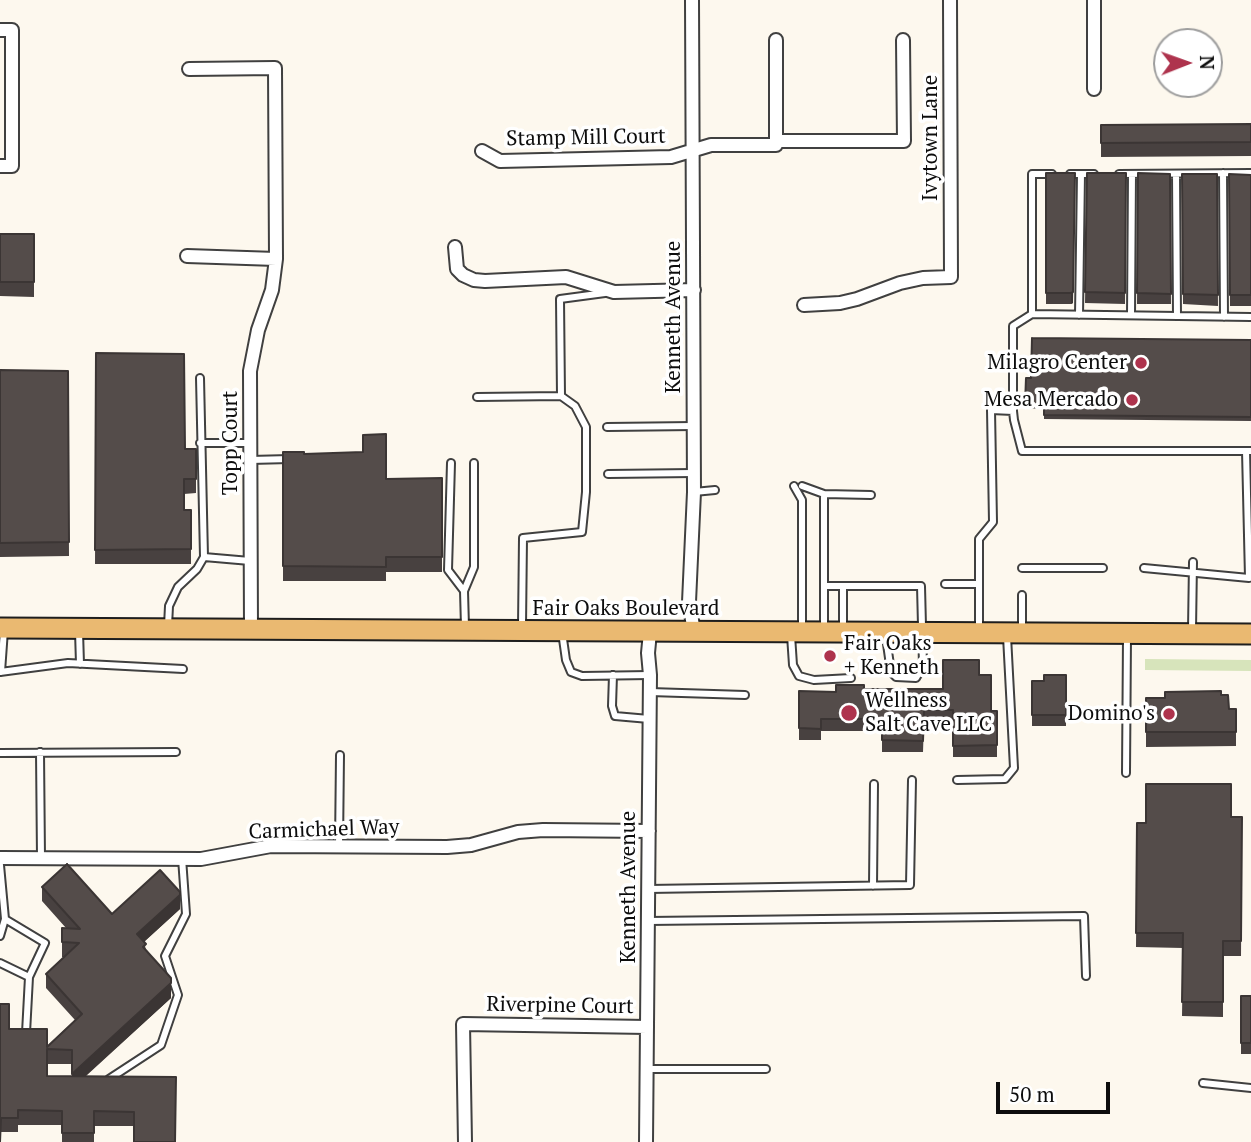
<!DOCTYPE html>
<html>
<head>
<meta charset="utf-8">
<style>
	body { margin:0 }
	#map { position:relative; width:1251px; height:1142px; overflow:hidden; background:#fdf8ee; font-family:"PT Serif",serif }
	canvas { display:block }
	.north { position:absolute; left:1153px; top:28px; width:70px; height:70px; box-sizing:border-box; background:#fff; border:2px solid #9e9e9e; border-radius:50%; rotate:89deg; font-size:19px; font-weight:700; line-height:28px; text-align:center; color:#0d0d0d }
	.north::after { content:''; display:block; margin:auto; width:24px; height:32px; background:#ae334d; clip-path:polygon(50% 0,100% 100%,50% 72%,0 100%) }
	.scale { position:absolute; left:996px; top:1082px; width:114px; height:32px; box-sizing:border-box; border:4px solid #0d0d0d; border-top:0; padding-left:9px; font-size:21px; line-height:24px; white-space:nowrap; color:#0d0d0d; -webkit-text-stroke:5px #fff; paint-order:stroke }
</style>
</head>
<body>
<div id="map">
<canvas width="1251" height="1142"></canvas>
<div class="north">N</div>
<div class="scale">50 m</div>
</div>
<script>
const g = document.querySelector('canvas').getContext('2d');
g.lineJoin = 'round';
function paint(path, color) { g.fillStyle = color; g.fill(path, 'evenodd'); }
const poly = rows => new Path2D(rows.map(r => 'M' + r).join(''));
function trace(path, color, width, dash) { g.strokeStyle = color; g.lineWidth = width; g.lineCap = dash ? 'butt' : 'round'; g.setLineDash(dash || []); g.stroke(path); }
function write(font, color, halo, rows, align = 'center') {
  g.font = font + ' "PT Serif",serif'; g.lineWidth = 7; g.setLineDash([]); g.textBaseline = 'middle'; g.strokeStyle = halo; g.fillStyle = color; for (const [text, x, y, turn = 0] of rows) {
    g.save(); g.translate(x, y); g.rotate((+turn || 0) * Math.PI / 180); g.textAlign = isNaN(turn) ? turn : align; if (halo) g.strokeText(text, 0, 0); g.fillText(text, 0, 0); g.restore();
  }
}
paint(poly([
	[1145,659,1251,660,1251,671,1145,670]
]), '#d7e4bb');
const lane = poly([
	[1223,173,1224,317],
	[1070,174,1094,174],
	[1119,174,1251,173],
	[1176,174,1177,316],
	[1032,314,1032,174,1052,174],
	[1079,315,1081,174],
	[1131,315,1132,174],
	[1251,317,1032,314,1013,326,1013,411,1014,420,1022,451,1251,451],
	[477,397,561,396,560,299,605,293],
	[607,427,694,426],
	[200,443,250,443],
	[250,460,290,459],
	[451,463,448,570,464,591],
	[608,474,694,473],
	[794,486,802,500,802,629],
	[802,486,824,494,824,630],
	[694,492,715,490],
	[824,494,871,495],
	[204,557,250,561],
	[1022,568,1103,568],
	[1144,568,1249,578,1246,451],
	[945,584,979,584],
	[824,586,921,586,923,666,916,678,896,677,891,672,886,637],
	[168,626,169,606,178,587,197,569,204,557,200,378],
	[522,626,523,538,582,532,586,492,586,427,575,406,561,396],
	[465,627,464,591,474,567,474,463],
	[843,628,843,586],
	[979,629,979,539,993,522,991,410,1013,411],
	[1022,629,1022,595],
	[1192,630,1193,562],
	[79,631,80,664],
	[562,632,566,660,571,672,582,676,650,675],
	[791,635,793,665,799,676,814,680,851,678],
	[0,672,68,663,183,669],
	[1,672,4,630],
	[613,675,612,706,615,716,649,719],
	[650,692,745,695],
	[40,752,41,858],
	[0,753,176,752],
	[1126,773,1127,637],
	[957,780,1005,779,1014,768,1007,636],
	[339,846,340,755],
	[0,865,5,919,0,936],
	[873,886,874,784],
	[648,889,910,885,912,780],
	[648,921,1084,916,1086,976],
	[0,963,29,977,45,943,5,919],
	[26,1033,29,977],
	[647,1069,766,1069],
	[109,1079,161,1045,178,995,165,956,186,914,182,858],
	[1203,1083,1251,1088]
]);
const street = poly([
	[692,0,694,492,689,602,694,632],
	[1094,0,1094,89],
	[0,30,12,30,12,166,0,166],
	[189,69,275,68,276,259,272,290,258,330,250,371,251,630],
	[776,141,904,141,903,40],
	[482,151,500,161,671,157,711,145,776,145,776,40],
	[455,247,457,269,463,275,474,280,485,281,566,277,614,292,694,290],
	[187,256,276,259],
	[804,305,840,303,857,299,900,283,923,278,951,277,950,0],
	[0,858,201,859,271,846,447,847,471,845,518,832,543,830,649,831],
	[465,1142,463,1024,647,1027],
	[646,1142,650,675,648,653,650,632]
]);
const primary = poly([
	[0,628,1251,634]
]);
trace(lane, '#404040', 10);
trace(street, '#404040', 16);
trace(primary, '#1e1e1e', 23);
trace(lane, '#fff', 6);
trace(street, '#fff', 12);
trace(primary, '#eab971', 19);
paint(poly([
	[1251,124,1251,156,1101,157,1101,125],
	[1046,173,1073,303,1071,304,1046,304],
	[1087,173,1126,173,1125,304,1085,303],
	[1138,173,1170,174,1171,304,1137,304],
	[1182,174,1217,174,1218,306,1183,304],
	[1229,174,1251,175,1251,306,1230,306],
	[0,234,34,234,34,297,0,296],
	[1251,340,1251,421,1044,419,1044,409,1025,408,1026,378,1031,378],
	[96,353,185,449,196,449,196,493,184,494,184,510,191,510,191,564,95,564],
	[0,370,68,371,69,556,0,557],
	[283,452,304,454,386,479,442,478,442,572,386,572,386,581,283,581],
	[979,675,991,711,997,711,997,757,953,757,953,721,924,721,923,752,882,752,882,731,821,731,821,740,799,740,799,691,836,692,864,689,943,689],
	[1066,675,1066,726,1032,726,1032,681,1044,681],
	[1221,695,1229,709,1236,709,1236,746,1146,747,1146,698],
	[1231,817,1242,817,1241,956,1223,956,1223,1017,1182,1016,1183,948,1136,947,1137,823],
	[42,887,112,914,180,909,144,942,146,950,171,998,86,1076,176,1077,134,1126,94,1126,94,1142,62,1142,62,1125,18,1125,18,1132,1,1132,0,1004,9,1029,47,1046,75,1020,46,988,46,974,64,957,62,957,62,928,66,928,42,901],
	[47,1064,72,1064,72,1076,47,1076],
	[1241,996,1251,996,1251,1054,1241,1054]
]), '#484140');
paint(poly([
	[1075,173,1073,303,1071,304,1071,293],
	[180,895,180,909,137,948,137,934],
	[171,978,171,998,72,1088,72,1074]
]), '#3b3534');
const building = poly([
	[1251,124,1251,142,1101,143,1101,125,1251,124],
	[1046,173,1075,173,1073,292,1071,293,1046,293,1046,173],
	[1087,173,1126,173,1125,293,1085,292,1087,173],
	[1138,173,1170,174,1171,294,1137,293,1138,173],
	[1182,174,1217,174,1218,295,1183,294,1182,174],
	[1229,174,1251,175,1251,295,1230,295,1229,174],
	[0,234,34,234,34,282,0,282,0,234],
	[1032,338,1251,340,1251,417,1044,415,1044,405,1025,405,1026,378,1031,378,1032,338],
	[96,353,184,354,185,449,196,449,196,479,184,479,184,510,191,510,191,549,95,550,96,353],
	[0,370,68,371,69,542,0,543,0,370],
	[386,434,386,479,442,478,442,557,386,557,386,567,283,566,283,452,304,452,304,454,363,452,363,435,386,434],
	[943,660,979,660,979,675,991,675,991,711,997,711,997,745,953,746,953,710,924,710,923,741,882,740,882,719,821,719,821,729,799,728,799,691,836,692,836,685,864,685,864,689,943,689,943,660],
	[1044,675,1066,675,1066,715,1032,715,1032,681,1044,681,1044,675],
	[1221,691,1221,695,1228,695,1229,709,1236,709,1236,732,1146,732,1146,698,1165,698,1165,692,1221,691],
	[1146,784,1231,784,1231,817,1242,817,1241,941,1223,941,1223,1002,1182,1002,1183,933,1136,933,1137,823,1146,823,1146,784],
	[67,864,112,914,160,870,180,892,180,895,137,934,146,944,143,947,171,978,171,983,72,1074,72,1050,47,1049,47,1076,176,1077,175,1142,134,1142,134,1112,94,1111,94,1133,62,1133,62,1111,18,1110,18,1118,1,1118,0,1142,0,1004,9,1004,9,1029,47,1029,47,1047,82,1014,46,974,79,943,62,942,62,928,80,929,42,887,67,864],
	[1241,996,1251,996,1251,1043,1241,1043,1241,996]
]);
paint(building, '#544c4a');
trace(building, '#3b3534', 2);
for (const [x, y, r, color] of [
	[1141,363,7,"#ae334d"],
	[1132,400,7,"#ae334d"],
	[830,656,7,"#ae334d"],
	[849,713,9,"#ae334d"],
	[1169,714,7,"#ae334d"]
]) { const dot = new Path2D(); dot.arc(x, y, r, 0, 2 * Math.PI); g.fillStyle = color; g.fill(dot); trace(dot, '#fff', 2.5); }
write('21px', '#0d0d0d', '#fff', [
	["Stamp Mill Court",586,138,-1],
	["Ivytown Lane",931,138,-90],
	["Kenneth Avenue",674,317,-90],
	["Topp Court",231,443,-90],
	["Fair Oaks Boulevard",626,609],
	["Carmichael Way",324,830,-2],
	["Kenneth Avenue",629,887,-90],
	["Riverpine Court",560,1006,1]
]);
write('21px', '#0d0d0d', '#fff', [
	["Milagro Center",1127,363],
	["Mesa Mercado",1118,400],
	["Fair Oaks",844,644,"left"],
	["+ Kenneth",844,668,"left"],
	["Wellness",865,701,"left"],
	["Salt Cave LLC",865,725,"left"],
	["Domino's",1155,714]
], 'right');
</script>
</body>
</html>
